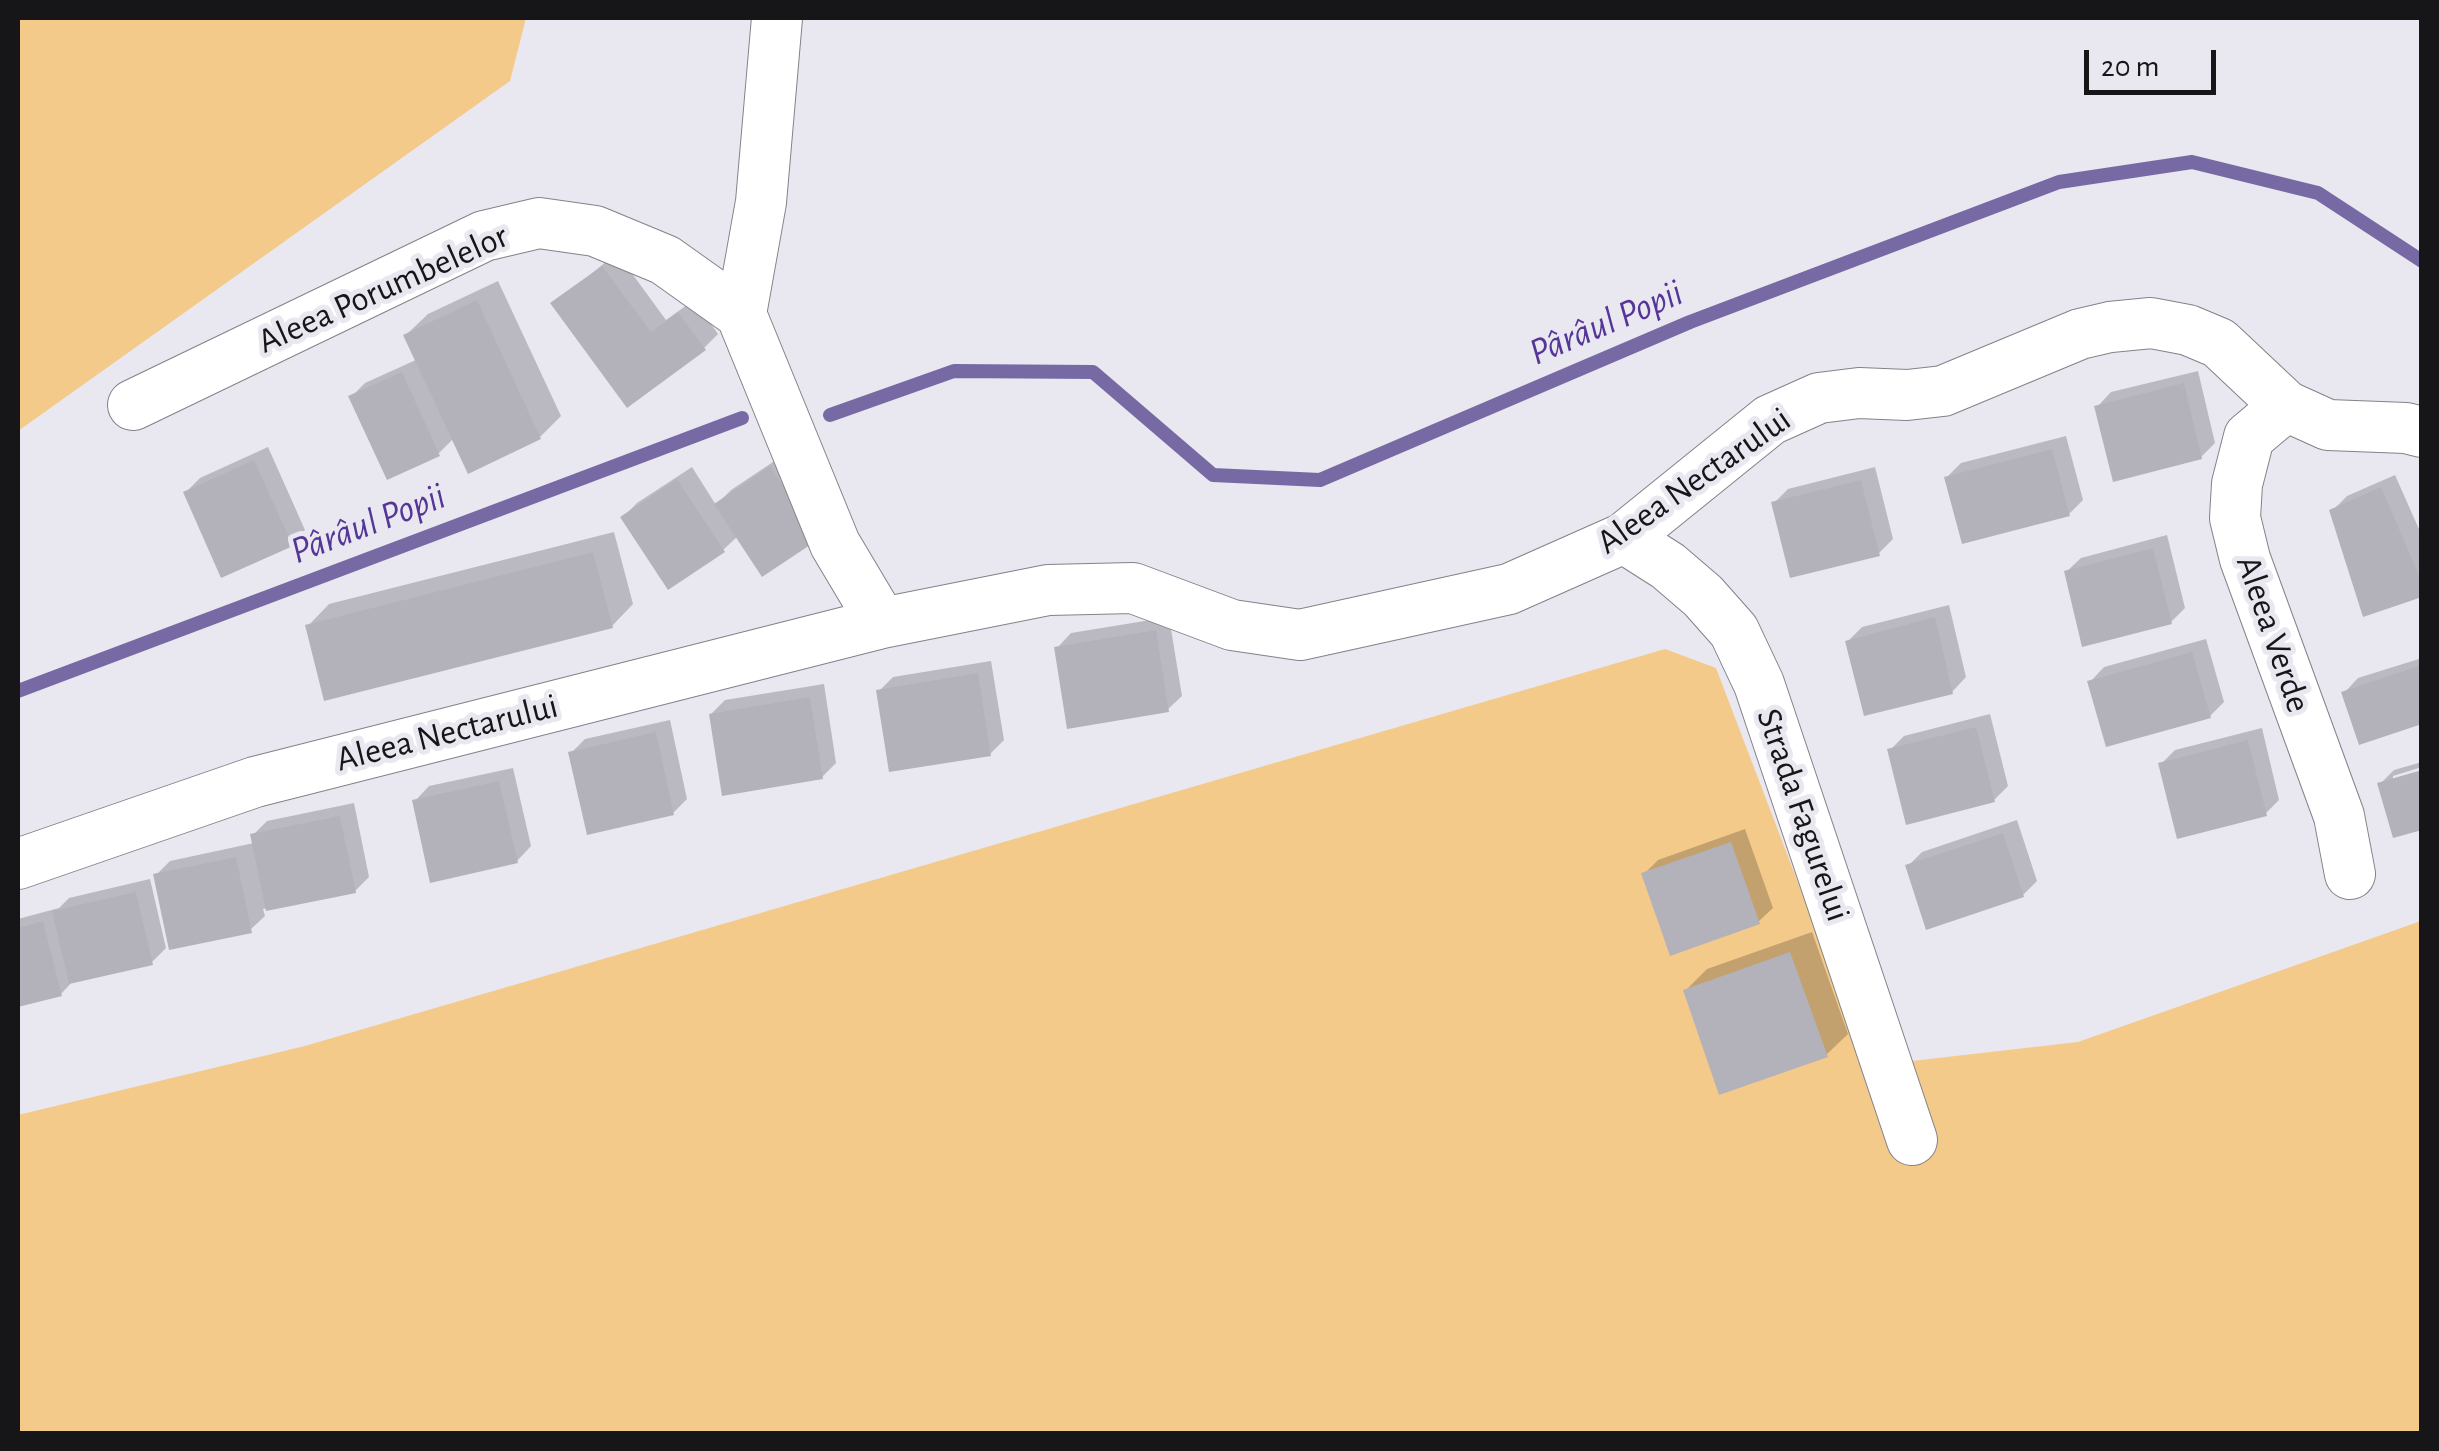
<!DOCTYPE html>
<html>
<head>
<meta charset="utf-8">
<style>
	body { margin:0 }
	#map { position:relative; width:2439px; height:1451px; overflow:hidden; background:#e9e7f0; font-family:"Alegreya Sans",sans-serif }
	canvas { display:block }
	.frame { position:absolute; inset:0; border:20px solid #161618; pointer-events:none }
	.scale { position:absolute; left:2084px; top:50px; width:132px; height:45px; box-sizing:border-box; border:5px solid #161618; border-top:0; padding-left:12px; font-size:30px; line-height:35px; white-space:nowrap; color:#161618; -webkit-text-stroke:8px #e9e7f0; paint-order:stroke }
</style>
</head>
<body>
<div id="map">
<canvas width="2439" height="1451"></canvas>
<div class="frame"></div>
<div class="scale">20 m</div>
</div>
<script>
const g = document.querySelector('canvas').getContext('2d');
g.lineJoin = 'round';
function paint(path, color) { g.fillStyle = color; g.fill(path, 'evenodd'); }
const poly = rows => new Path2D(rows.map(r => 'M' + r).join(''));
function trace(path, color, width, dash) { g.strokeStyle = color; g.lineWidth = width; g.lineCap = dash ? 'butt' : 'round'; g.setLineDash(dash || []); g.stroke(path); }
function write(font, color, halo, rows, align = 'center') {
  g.font = font + ' "Alegreya Sans",sans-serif'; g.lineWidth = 10; g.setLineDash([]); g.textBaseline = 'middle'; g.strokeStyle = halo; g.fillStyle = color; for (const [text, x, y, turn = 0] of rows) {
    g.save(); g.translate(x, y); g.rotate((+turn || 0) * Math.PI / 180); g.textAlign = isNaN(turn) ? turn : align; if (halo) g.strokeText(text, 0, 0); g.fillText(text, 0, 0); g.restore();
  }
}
paint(poly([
	[18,18,526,18,510,81,18,431],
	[1665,649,1716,668,1868,1066,2078,1042,2421,921,2421,1433,18,1433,18,1115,305,1046]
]), '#f3ca8a');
paint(poly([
	[617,253,666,320,694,300,718,334,704,348,554,304],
	[498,281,561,416,540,437,454,438,439,453,388,477,351,397,365,383,418,359,406,335,428,314],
	[2198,371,2215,443,2201,457,2097,407,2111,392],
	[2066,436,2083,500,2069,514,1947,477,1961,463],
	[268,447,305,530,291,544,186,492,200,478],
	[785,454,831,523,738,536,723,550,623,517,637,503,692,467,716,505,731,490],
	[1875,467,1893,539,1879,553,1774,503,1788,489],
	[2395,475,2422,536,2422,594,2332,511,2347,496],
	[614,532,633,604,612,626,308,626,329,604],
	[2167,535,2185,608,2171,622,2066,572,2081,558],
	[1949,605,1966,677,1952,692,1848,641,1862,627],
	[1169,617,1182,696,1167,710,1057,648,1071,633],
	[2206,639,2224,702,2210,716,2090,682,2104,667],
	[2422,658,2422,721,2344,693,2358,678],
	[991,661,1004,740,990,754,879,691,893,677],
	[824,684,836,763,822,777,711,714,725,700],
	[1990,714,2008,786,1994,800,1890,750,1904,736],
	[670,720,687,799,673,813,571,753,585,739],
	[2262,728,2279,800,2265,814,2161,764,2175,750],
	[2422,762,2422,767,2393,776,2393,781,2380,784,2394,770],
	[513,768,531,846,517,861,415,801,429,786],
	[354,803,369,877,355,891,263,909,265,916,250,930,156,875,170,861,254,843,253,835,267,821],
	[2017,820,2037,881,2023,895,1908,866,1922,852],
	[1745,829,1773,908,1758,922,1644,874,1658,860],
	[150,879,166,948,152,962,74,980,61,994,18,1005,18,919,59,908,69,898],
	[1812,932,1848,1034,1826,1055,1686,990,1707,969]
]), '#0003');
trace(poly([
	[830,415,954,371,1093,372,1213,475,1320,480,1690,322,2059,182,2192,162,2318,193,2422,261],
	[18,691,742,418]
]), '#776aa4', 14);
paint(poly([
	[602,266,651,332,678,312,706,350,627,408,550,303],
	[477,300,541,439,468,474,403,335],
	[402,372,440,456,387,480,348,396],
	[2184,383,2202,459,2113,482,2094,406],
	[2052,449,2070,516,1962,544,1944,477],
	[254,460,293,546,221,578,183,492],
	[770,466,819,539,762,577,714,504],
	[677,479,725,552,668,590,620,517],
	[1861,480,1880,556,1790,578,1771,502],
	[2381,487,2422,582,2422,597,2363,617,2329,510],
	[2153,548,2172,624,2082,647,2064,571],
	[593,552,613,628,324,701,305,625],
	[1935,617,1953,694,1864,716,1845,641],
	[1156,630,1169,712,1067,729,1054,647],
	[2192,652,2211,718,2106,747,2087,681],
	[2422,665,2422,724,2359,745,2341,692],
	[978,673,991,756,889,772,876,690],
	[810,697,823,779,722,796,709,714],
	[1976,727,1995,802,1906,825,1887,749],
	[656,732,674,815,587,835,568,752],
	[2248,740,2267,816,2177,839,2158,763],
	[2422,770,2422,830,2393,838,2377,783],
	[499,781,518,863,430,883,412,800],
	[340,816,356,893,266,911,250,834],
	[2003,833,2024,897,1926,930,1905,865],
	[1731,842,1760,924,1670,956,1641,873],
	[236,857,252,933,169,950,153,874],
	[136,892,153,965,69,984,52,911],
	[43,921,62,996,18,1007,18,928],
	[1790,952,1828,1057,1719,1095,1683,990]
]), '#b3b2ba');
const street = poly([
	[741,314,835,544,882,623],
	[741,314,761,202,777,18],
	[133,405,484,236,539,223,595,231,665,260,741,314],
	[2286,406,2249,437,2237,484,2235,518,2245,559,2339,816,2350,874],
	[1624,538,1668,566,1703,596,1734,631,1759,684,1912,1140],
	[18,864,255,782,882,623,1048,590,1133,588,1232,625,1300,635,1509,589,1624,538,1770,420,1819,398,1859,393,1907,395,1943,391,2080,334,2110,327,2151,323,2188,330,2219,343,2286,406,2328,425,2406,428,2422,432]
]);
trace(street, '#838289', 52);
trace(street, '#fff', 50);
write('35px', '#161618', '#e9e7f0', [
	["Aleea Porumbelelor",383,289,-24],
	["Aleea Nectarului",1694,481,-35],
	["Aleea Verde",2273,634,71],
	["Aleea Nectarului",447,733,-14],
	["Strada Fagurelui",1803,815,71]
]);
write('italic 38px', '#553696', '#e9e7f0', [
	["Pârâul Popii",1606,323,-23],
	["Pârâul Popii",368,524,-21]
]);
</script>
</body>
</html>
